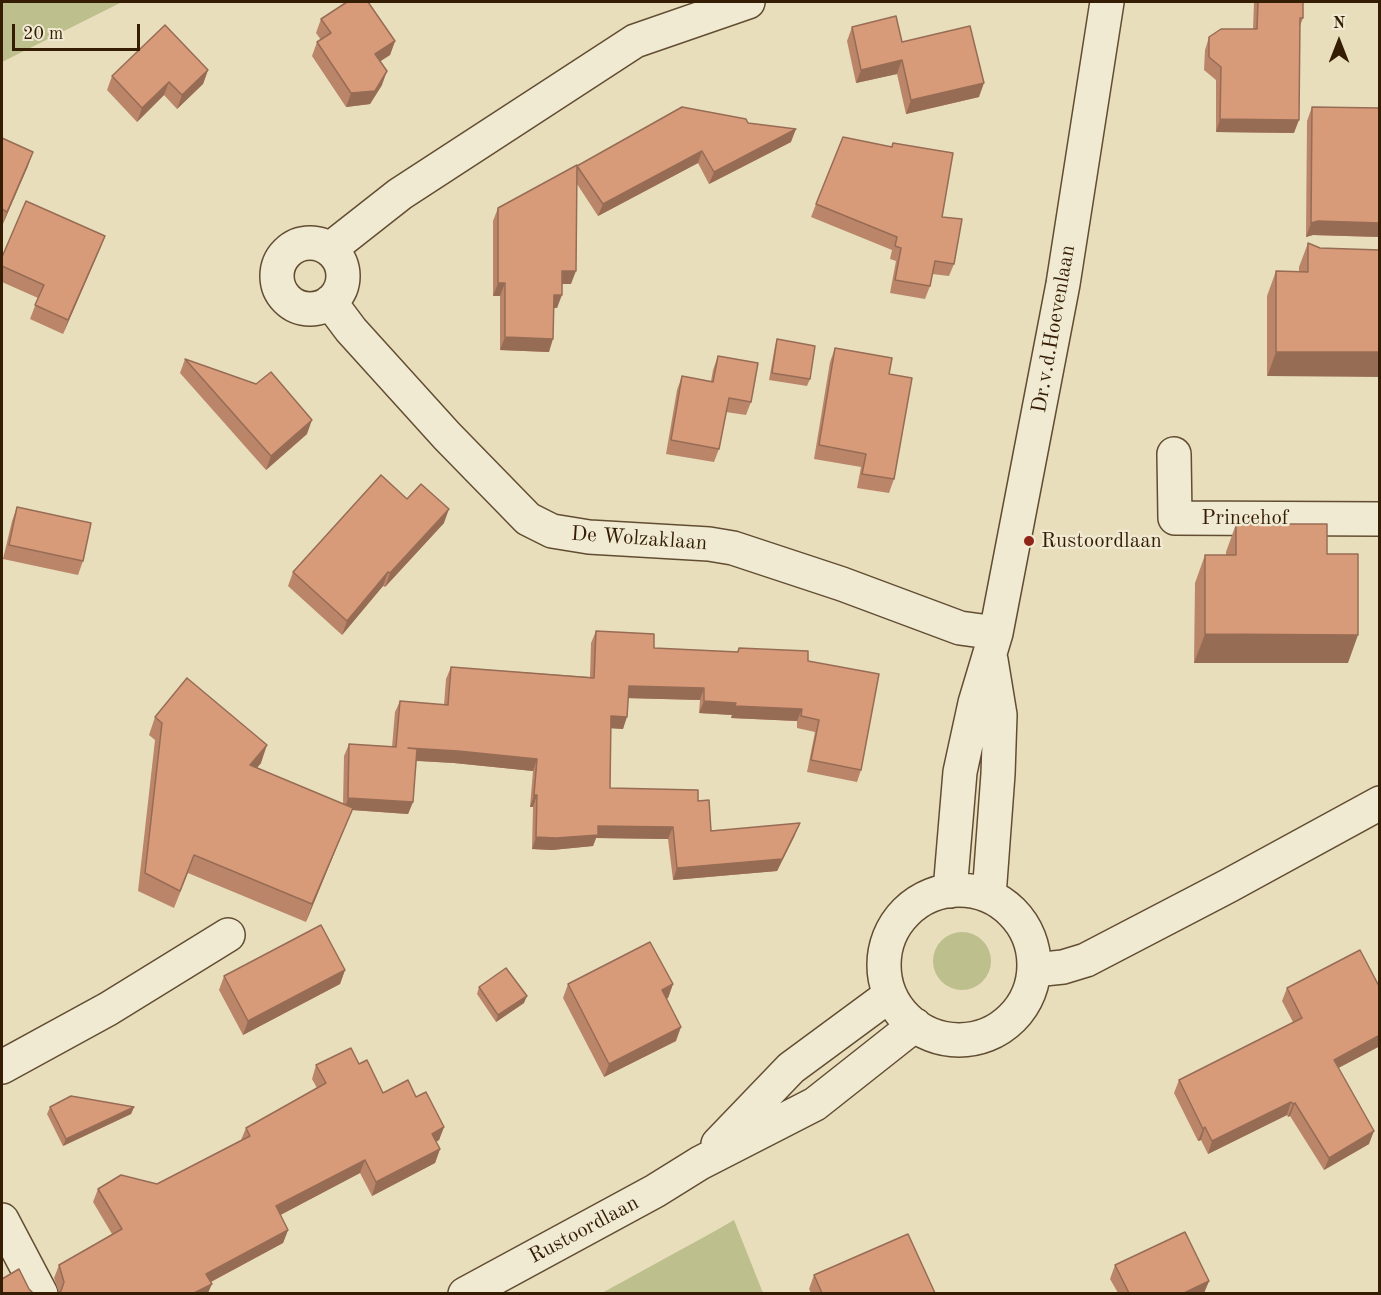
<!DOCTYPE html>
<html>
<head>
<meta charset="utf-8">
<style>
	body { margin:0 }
	#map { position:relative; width:1381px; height:1295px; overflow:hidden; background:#e8debb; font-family:"Old Standard TT",serif }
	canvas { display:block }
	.frame { position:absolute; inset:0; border:3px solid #351d04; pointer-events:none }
	.north { position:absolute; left:1309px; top:12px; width:60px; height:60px; -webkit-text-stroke:4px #f0ead3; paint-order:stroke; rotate:0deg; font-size:16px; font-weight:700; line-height:24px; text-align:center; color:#351d04 }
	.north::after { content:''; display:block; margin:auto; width:21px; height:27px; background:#351d04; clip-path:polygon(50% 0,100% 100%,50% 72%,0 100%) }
	.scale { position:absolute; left:12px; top:24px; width:128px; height:27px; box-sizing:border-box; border:3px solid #351d04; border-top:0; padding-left:8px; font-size:18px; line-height:21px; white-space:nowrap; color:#351d04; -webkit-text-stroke:4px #f0ead3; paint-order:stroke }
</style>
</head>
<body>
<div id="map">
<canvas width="1381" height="1295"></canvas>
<div class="frame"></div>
<div class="north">N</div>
<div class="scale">20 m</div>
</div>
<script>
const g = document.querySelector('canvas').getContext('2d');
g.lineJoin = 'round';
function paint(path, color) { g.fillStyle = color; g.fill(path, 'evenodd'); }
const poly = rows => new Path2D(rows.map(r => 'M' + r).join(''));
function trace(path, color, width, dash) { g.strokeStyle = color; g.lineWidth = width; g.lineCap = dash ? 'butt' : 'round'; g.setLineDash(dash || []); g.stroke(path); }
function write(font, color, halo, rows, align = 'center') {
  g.font = font + ' "Old Standard TT",serif'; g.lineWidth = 4.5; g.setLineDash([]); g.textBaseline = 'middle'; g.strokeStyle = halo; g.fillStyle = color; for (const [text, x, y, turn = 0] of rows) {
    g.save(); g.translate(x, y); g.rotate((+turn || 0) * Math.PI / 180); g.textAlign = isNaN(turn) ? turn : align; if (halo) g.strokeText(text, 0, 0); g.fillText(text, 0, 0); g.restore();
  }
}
paint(poly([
	[2,2,122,2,2,62],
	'933 961a29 29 0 1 1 58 0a29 29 0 1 1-58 0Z',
	[734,1220,763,1293,602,1293,715,1231]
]), '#bdbf8c');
const minor = poly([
	'277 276a33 33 0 1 1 66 0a33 33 0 1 1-66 0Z',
	[330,249,400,194,635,41,748,2],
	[330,302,351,330,447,436,528,519,552,531,589,537,709,544,733,548,842,584,960,628,996,633],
	[1174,454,1175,518,1380,519],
	'884 965a75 75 0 1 1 150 0a75 75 0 1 1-150 0Z',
	[950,891,960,772,975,703,996,633,1063,284,1107,2],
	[989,896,998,774,1000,715,991,660],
	[1034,970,1063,967,1086,960,1228,886,1380,803],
	[2,1067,108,1009,228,935],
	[718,1144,791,1068,890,995],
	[2,1220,41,1294],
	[465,1294,655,1191,700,1163,815,1104,915,1025]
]);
trace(minor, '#624d32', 36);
trace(minor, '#f0ead3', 33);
paint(poly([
	[1254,2,1303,2,1303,18,1300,26,1294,133,1216,132,1216,80,1204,70,1205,50,1209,37,1253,29],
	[321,19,395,41,390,55,380,61,382,85,370,104,346,107,312,56,317,42,321,40,316,33],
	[852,27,902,42,979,97,906,114,897,74,856,83,847,41],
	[208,70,203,84,177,109,164,95,137,122,107,90,112,76],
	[1312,107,1380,108,1380,237,1313,235,1306,237,1307,121],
	[748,123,791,142,709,184,698,163,598,216,577,184,571,284,562,284,557,308,554,308,549,352,500,350,500,296,493,296,493,221,498,208,577,166],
	[2,138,28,166,2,226],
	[893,143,942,217,954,264,949,276,932,274,930,286,925,299,890,293,896,261,890,259,892,250,811,217,816,204,892,147],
	[105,236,100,249,63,334,30,319,38,298,2,282,2,257],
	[1308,243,1320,248,1267,376,1267,296,1276,271,1299,272,1299,267],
	[777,339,810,379,807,386,769,380,775,346],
	[835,348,889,374,894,479,889,493,857,488,861,467,814,459,830,362],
	[718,356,751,402,746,415,726,412,719,449,714,462,666,454,677,390,682,376,711,381,713,370],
	[185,359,307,434,266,470,180,373],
	[407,499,444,523,385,587,383,586,342,635,288,586,293,572],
	[17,507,83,561,78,575,3,559,12,521],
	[1236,524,1327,554,1348,663,1194,663,1195,583,1205,555,1226,555,1226,552],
	[596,631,654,648,737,652,739,648,808,661,861,770,857,782,807,772,815,732,797,728,797,721,731,718,732,715,699,713,700,700,628,698,623,729,611,728,610,788,698,801,711,831,795,835,777,871,673,880,668,839,596,838,593,846,552,850,532,849,533,807,530,807,533,771,454,763,416,761,413,802,408,814,352,810,306,922,188,873,174,908,138,891,155,740,149,735,155,717,261,763,257,768,343,804,344,756,349,744,392,747,395,712,400,701,444,705,446,679,451,667,590,677,591,643],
	[345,970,340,984,243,1035,219,990,224,976],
	[568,984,673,984,668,998,666,999,676,1041,604,1077,563,998],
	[479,987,524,1003,496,1022,477,994],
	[1287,988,1380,988,1380,1046,1338,1068,1369,1144,1324,1170,1290,1116,1288,1117,1287,1115,1208,1154,1201,1140,1198,1141,1174,1093,1179,1080,1293,1022,1282,1001],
	[359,1064,383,1093,416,1097,444,1127,439,1140,436,1142,440,1149,435,1163,372,1196,360,1173,280,1215,288,1230,283,1243,211,1282,59,1293,54,1278,59,1265,112,1234,93,1202,98,1189,157,1184,241,1140,246,1128,317,1088,312,1079,316,1065],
	[50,1107,134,1107,131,1114,63,1146,47,1114],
	[1115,1265,1209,1281,1204,1293,1118,1293,1110,1279],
	[814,1275,935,1293,811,1293,809,1289]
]), '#ba8569');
paint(poly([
	[395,41,390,55,370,68,375,54],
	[902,60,897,74,856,83,861,70],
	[208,70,203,84,177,109,182,95],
	[387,71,382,85,370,104,346,107,351,93],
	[169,82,164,95,137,122,142,108],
	[984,83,979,97,906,114,911,100],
	[1220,119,1299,120,1294,133,1216,132],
	[796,129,791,142,709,184,714,172],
	[702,151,698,163,598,216,603,204],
	[33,152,28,166,2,226,7,212],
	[1318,221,1380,223,1380,237,1313,235,1306,237,1311,223],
	[105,236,100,249,63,334,68,320],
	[562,271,576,271,571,284,557,284],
	[498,283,505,283,500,296,493,296],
	[554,295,562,295,557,308,549,308],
	[505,337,553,339,549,352,500,350],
	[1276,352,1380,352,1380,377,1267,376],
	[312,420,307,434,266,470,271,456],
	[449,509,444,523,385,587,390,573],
	[388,572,383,586,342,635,347,621],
	[1205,634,1358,635,1348,663,1194,663],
	[629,686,704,688,700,700,624,698],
	[704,701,736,703,732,715,699,713],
	[735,706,802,709,797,721,731,718],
	[611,716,627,717,623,729,607,728],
	[267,745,261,763,244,783,250,765],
	[408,748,458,751,537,759,533,771,454,763,404,760],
	[534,795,537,795,533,807,530,807],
	[348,798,413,802,408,814,352,810,306,922],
	[800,823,795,835,777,871,673,880,677,868],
	[598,826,673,827,668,839,596,838,593,846,552,850,532,849,536,837],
	[345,970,340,984,243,1035,248,1021],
	[673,984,668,998,657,1004,662,990],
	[527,996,524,1003,496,1022,498,1015],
	[681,1027,676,1041,604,1077,609,1064],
	[1380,1035,1380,1046,1329,1073,1334,1060],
	[1291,1102,1287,1115,1208,1154,1212,1141],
	[1295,1103,1290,1116,1288,1117,1293,1104],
	[134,1107,131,1114,63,1146,66,1139],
	[444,1127,439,1140,427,1147,432,1134],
	[1205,1127,1201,1140,1198,1141,1203,1129],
	[1374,1131,1369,1144,1324,1170,1329,1158],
	[440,1149,435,1163,372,1196,376,1182],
	[365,1160,360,1173,271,1220,276,1206],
	[288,1230,283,1243,201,1287,206,1274],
	[1209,1281,1204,1293,1184,1293],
	[212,1284,208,1293,194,1293]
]), '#976c55');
const building = poly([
	[347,2,368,2,395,41,375,54,387,71,375,91,351,93,317,42,331,33,321,19,347,2],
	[1258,2,1303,2,1303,18,1300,18,1299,120,1220,119,1221,67,1209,57,1209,37,1221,29,1257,29,1258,2],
	[896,16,902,42,970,26,984,83,911,100,902,60,861,70,852,27,896,16],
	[165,25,208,70,182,95,169,82,142,108,112,76,165,25],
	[682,107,746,119,748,123,796,129,714,172,702,151,603,204,577,166,682,107],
	[1312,107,1380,108,1380,223,1318,221,1311,223,1312,107],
	[843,137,892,147,893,143,953,153,942,217,962,219,954,264,935,261,930,286,895,280,901,248,895,246,897,237,816,204,843,137],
	[2,138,33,152,7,212,2,209,2,138],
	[577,165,576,271,562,271,562,295,554,295,553,339,505,337,505,283,498,283,498,208,577,165],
	[26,201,105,236,68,320,35,305,44,285,2,266,2,257,26,201],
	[1308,243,1320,248,1380,250,1380,352,1276,352,1276,271,1308,272,1308,243],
	[777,339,815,346,810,379,772,373,777,339],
	[835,348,892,358,889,374,912,378,894,479,862,474,866,454,819,445,835,348],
	[718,356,758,363,751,402,729,398,719,449,671,440,682,376,713,382,718,356],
	[185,359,256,384,271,372,312,420,271,456,185,359],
	[381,475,407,499,421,484,449,509,390,573,388,572,347,621,293,572,381,475],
	[17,507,91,523,83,561,9,545,17,507],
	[1236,524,1327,524,1327,554,1358,554,1358,635,1205,634,1205,555,1236,555,1236,524],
	[596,631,654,634,654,648,738,652,739,648,808,651,808,661,879,674,861,770,811,760,819,720,801,716,802,709,735,706,736,703,704,701,704,688,629,686,627,717,611,716,610,788,698,790,698,801,709,800,711,831,800,823,782,859,677,868,673,827,598,826,598,835,556,838,536,837,537,795,534,795,537,759,458,751,408,748,417,749,413,802,348,798,349,744,396,747,400,701,448,705,451,667,594,678,596,631],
	[187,678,267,745,250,765,353,808,312,904,194,855,180,891,145,873,162,723,155,717,187,678],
	[321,925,345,970,248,1021,224,976,321,925],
	[650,942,673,984,662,990,681,1027,609,1064,568,984,650,942],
	[1360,950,1380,988,1380,1035,1334,1060,1374,1131,1329,1158,1295,1103,1293,1104,1291,1102,1212,1141,1205,1127,1203,1129,1179,1080,1302,1018,1287,988,1360,950],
	[506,968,527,996,498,1015,479,987,506,968],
	[351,1048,359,1064,367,1060,383,1093,408,1080,416,1097,426,1092,444,1127,432,1134,440,1149,376,1182,365,1160,276,1206,288,1230,206,1274,212,1284,194,1293,59,1293,61,1291,64,1282,59,1265,122,1229,98,1189,121,1175,157,1184,250,1136,246,1128,326,1083,316,1065,351,1048],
	[71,1096,134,1107,66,1139,50,1107,71,1096],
	[1185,1232,1209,1281,1184,1293,1129,1293,1115,1265,1185,1232],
	[908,1234,935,1293,822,1293,814,1275,908,1234],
	[19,1269,29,1289,33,1293,2,1293,2,1279,19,1269]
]);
paint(building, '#d89b7a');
trace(building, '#976c55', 1.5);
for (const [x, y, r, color] of [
	[1029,541,6,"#8f2418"]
]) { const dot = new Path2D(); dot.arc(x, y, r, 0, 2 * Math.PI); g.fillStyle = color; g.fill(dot); trace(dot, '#f0ead3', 2); }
write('21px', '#351d04', '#f0ead3', [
	["Dr.v.d.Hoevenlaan",1054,329,-80],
	["Princehof",1245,518],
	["De Wolzaklaan",639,539,4],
	["Rustoordlaan",584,1230,-28]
]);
write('21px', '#351d04', '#f0ead3', [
	["Rustoordlaan",1041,541]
], 'left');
</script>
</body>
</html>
